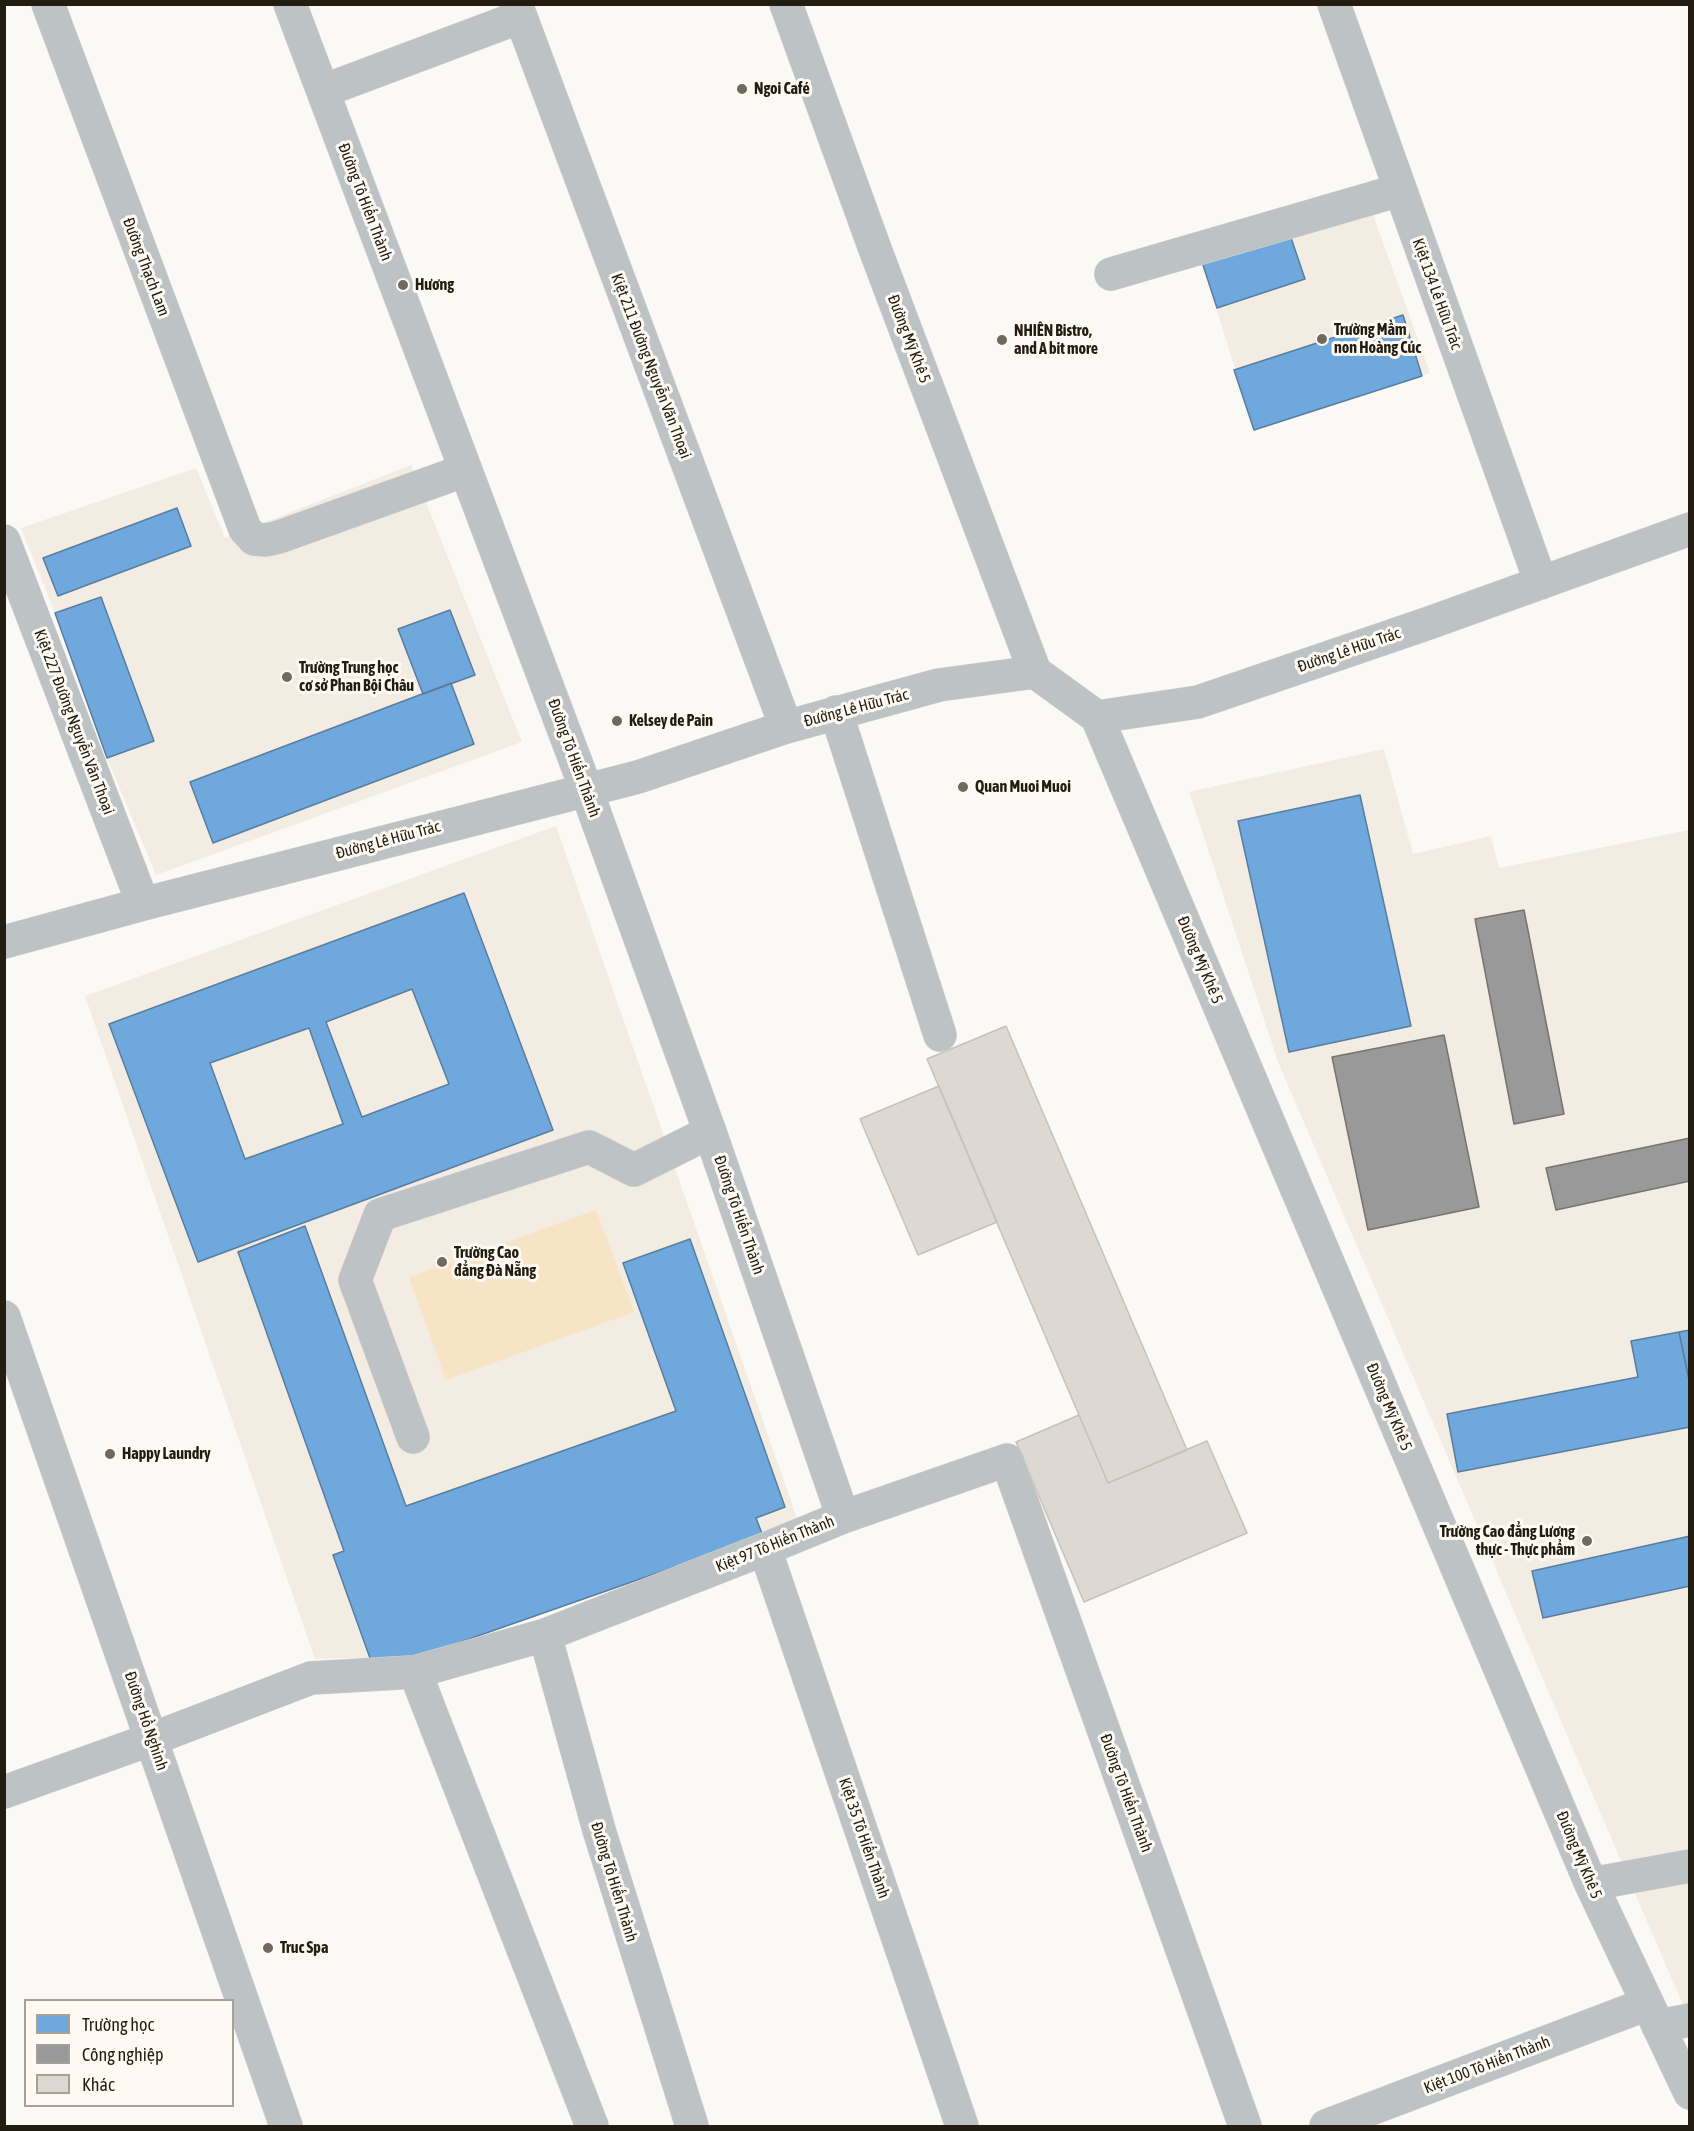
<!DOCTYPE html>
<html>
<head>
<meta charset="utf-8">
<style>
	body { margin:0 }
	#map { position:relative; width:1694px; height:2131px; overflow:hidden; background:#fbf9f6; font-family:"Asap Condensed",sans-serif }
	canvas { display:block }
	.frame { position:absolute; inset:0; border:6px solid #231c10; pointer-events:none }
	.legend { position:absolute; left:24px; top:1999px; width:210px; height:108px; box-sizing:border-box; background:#fefaf3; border:2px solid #a6a198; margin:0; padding:8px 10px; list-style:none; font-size:18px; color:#231c10 }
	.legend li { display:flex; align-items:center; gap:12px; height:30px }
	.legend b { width:30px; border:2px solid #a6a198 }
</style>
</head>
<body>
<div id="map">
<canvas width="1694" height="2131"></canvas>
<div class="frame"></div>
<ul class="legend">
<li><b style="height:16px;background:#6fa8dc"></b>Trường học</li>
<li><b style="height:16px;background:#999"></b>Công nghiệp</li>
<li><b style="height:16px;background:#ddd8d1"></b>Khác</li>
</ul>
</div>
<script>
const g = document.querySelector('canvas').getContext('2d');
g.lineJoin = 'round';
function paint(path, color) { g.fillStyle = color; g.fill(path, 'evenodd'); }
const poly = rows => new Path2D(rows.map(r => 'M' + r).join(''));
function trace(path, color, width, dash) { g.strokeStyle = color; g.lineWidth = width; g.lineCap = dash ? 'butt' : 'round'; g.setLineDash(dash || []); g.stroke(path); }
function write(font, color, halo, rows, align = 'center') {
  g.font = font + ' "Asap Condensed",sans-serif'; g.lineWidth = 6; g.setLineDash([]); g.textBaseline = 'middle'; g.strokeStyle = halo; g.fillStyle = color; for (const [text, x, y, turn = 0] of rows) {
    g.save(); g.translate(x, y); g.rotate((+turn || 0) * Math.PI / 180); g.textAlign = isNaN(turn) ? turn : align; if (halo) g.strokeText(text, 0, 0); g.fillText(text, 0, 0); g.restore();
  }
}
paint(poly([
	[1370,206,1430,373,1254,430,1201,259],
	[411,465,522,742,156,875,107,758,55,613,21,528,196,468,225,538],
	[1384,749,1413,854,1491,836,1499,868,1689,830,1689,2019,1278,1062,1189,792],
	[556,826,800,1527,402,1657,315,1659,85,996]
]), '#f3ece2');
paint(poly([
	[596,1210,634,1312,446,1380,409,1277]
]), '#f7e4c5');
const schools = poly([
	[1288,229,1305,279,1217,308,1201,259,1288,229],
	[1403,315,1422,376,1254,430,1234,370,1403,315],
	[177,508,191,546,58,596,43,558,177,508],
	[101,597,154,741,107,758,55,613,101,597],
	[450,610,475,675,423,694,398,629,450,610],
	[451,683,474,744,213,843,190,782,451,683],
	[1360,795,1411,1026,1289,1052,1238,821,1360,795],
	[464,893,553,1130,198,1262,109,1024,464,893],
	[412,989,449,1084,362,1117,326,1022,412,989],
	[309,1028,343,1124,245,1159,210,1063,309,1028],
	[305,1226,406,1506,676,1411,623,1263,690,1239,785,1507,756,1518,763,1536,375,1672,333,1555,344,1551,238,1252,305,1226],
	[1690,1330,1690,1380,1689,1380,1679,1332,1690,1330],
	[1679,1332,1690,1384,1690,1427,1458,1472,1447,1414,1638,1377,1631,1341,1679,1332],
	[1690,1536,1690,1586,1543,1618,1532,1571,1690,1536]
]);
paint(schools, '#6fa8dc');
trace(schools, '#587e9f', 1.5);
const industry = poly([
	[1524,910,1564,1114,1514,1124,1475,919,1524,910],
	[1444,1035,1479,1207,1368,1230,1332,1057,1444,1035],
	[1690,1138,1690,1181,1556,1210,1546,1168,1690,1138]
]);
paint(industry, '#999');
trace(industry, '#767470', 1.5);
const building = poly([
	[1006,1026,1187,1450,1108,1483,927,1059,1006,1026],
	[939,1086,997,1222,918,1255,860,1119,939,1086],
	[1079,1415,1108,1483,1207,1441,1247,1533,1084,1602,1016,1442,1079,1415]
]);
paint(building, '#ddd8d1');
trace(building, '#c6c1ba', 1.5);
const minor = poly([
	[48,4,245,529,254,539,266,540,279,537,466,470],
	[290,4,586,789,710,1132,843,1517],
	[516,4,786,727],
	[786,4,875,249,1035,672],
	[1334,4,1541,583],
	[323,91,520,17],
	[1111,274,1400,190],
	[4,541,143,904],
	[836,712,940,1035],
	[1097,717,1591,1884,1690,2093],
	[4,942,143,904,638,777,786,727,939,685,1035,672,1097,717,1198,702,1429,623,1690,529],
	[4,1317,286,2126],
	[413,1437,355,1280,380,1215,589,1147,634,1170,710,1132],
	[765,1549,962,2126],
	[545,1635,599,1830,692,2126],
	[415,1672,592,2126],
	[4,1792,152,1739,311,1678,415,1672,545,1635,765,1549,843,1517,1007,1460,1245,2126],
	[1591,1884,1690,1866],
	[1658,2026,1690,2020],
	[1326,2126,1647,2004]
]);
trace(minor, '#d8d6d2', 34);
trace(minor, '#bdc2c4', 33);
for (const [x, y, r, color] of [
	[742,89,6,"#6f6960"],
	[403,285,6,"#6f6960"],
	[1322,339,6,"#6f6960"],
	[1002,340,6,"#6f6960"],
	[287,677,6,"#6f6960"],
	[617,721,6,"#6f6960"],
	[963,787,6,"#6f6960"],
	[442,1262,6,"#6f6960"],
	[110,1454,6,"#6f6960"],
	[1587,1541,6,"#6f6960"],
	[268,1948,6,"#6f6960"]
]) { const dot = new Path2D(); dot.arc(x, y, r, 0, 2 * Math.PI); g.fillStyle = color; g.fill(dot); trace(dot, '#fefaf3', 2); }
write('bold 16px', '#231c10', '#fefaf3', [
	["Ngoi Café",754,89],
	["Hương",415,285],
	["Trường Mầm",1334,330],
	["non Hoàng Cúc",1334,348],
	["NHIÊN Bistro,",1014,331],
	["and A bit more",1014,349],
	["Trường Trung học",299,668],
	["cơ sở Phan Bội Châu",299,686],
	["Kelsey de Pain",629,721],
	["Quan Muoi Muoi",975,787],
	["Trường Cao",454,1253],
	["đẳng Đà Nẵng",454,1271],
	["Happy Laundry",122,1454],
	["Trường Cao đẳng Lương",1575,1532,"right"],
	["thực - Thực phẩm",1575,1550,"right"],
	["Truc Spa",280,1948]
], 'left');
write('16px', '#231c10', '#fefaf3', [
	["Đường Tô Hiến Thành",365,202,69],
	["Đường Thạch Lam",146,267,69],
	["Kiệt 134 Lê Hữu Trác",1437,294,70],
	["Đường Mỹ Khê 5",909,339,69],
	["Kiệt 211 Đường Nguyễn Văn Thoại",651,366,69],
	["Đường Lê Hữu Trác",1349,650,-19],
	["Đường Lê Hữu Trác",856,708,-15],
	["Kiệt 227 Đường Nguyễn Văn Thoại",74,722,69],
	["Đường Tô Hiến Thành",574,758,70],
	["Đường Lê Hữu Trác",388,840,-15],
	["Đường Mỹ Khê 5",1200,960,67],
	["Đường Tô Hiến Thành",739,1215,71],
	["Đường Mỹ Khê 5",1389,1407,67],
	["Kiệt 97 Tô Hiến Thành",775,1544,-22],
	["Đường Hồ Nghinh",146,1721,71],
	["Đường Tô Hiến Thành",1126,1793,70],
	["Kiệt 35 Tô Hiến Thành",864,1838,71],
	["Đường Mỹ Khê 5",1579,1855,67],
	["Đường Tô Hiến Thành",614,1882,73],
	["Kiệt 100 Tô Hiến Thành",1487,2065,-21]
]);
</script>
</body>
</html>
